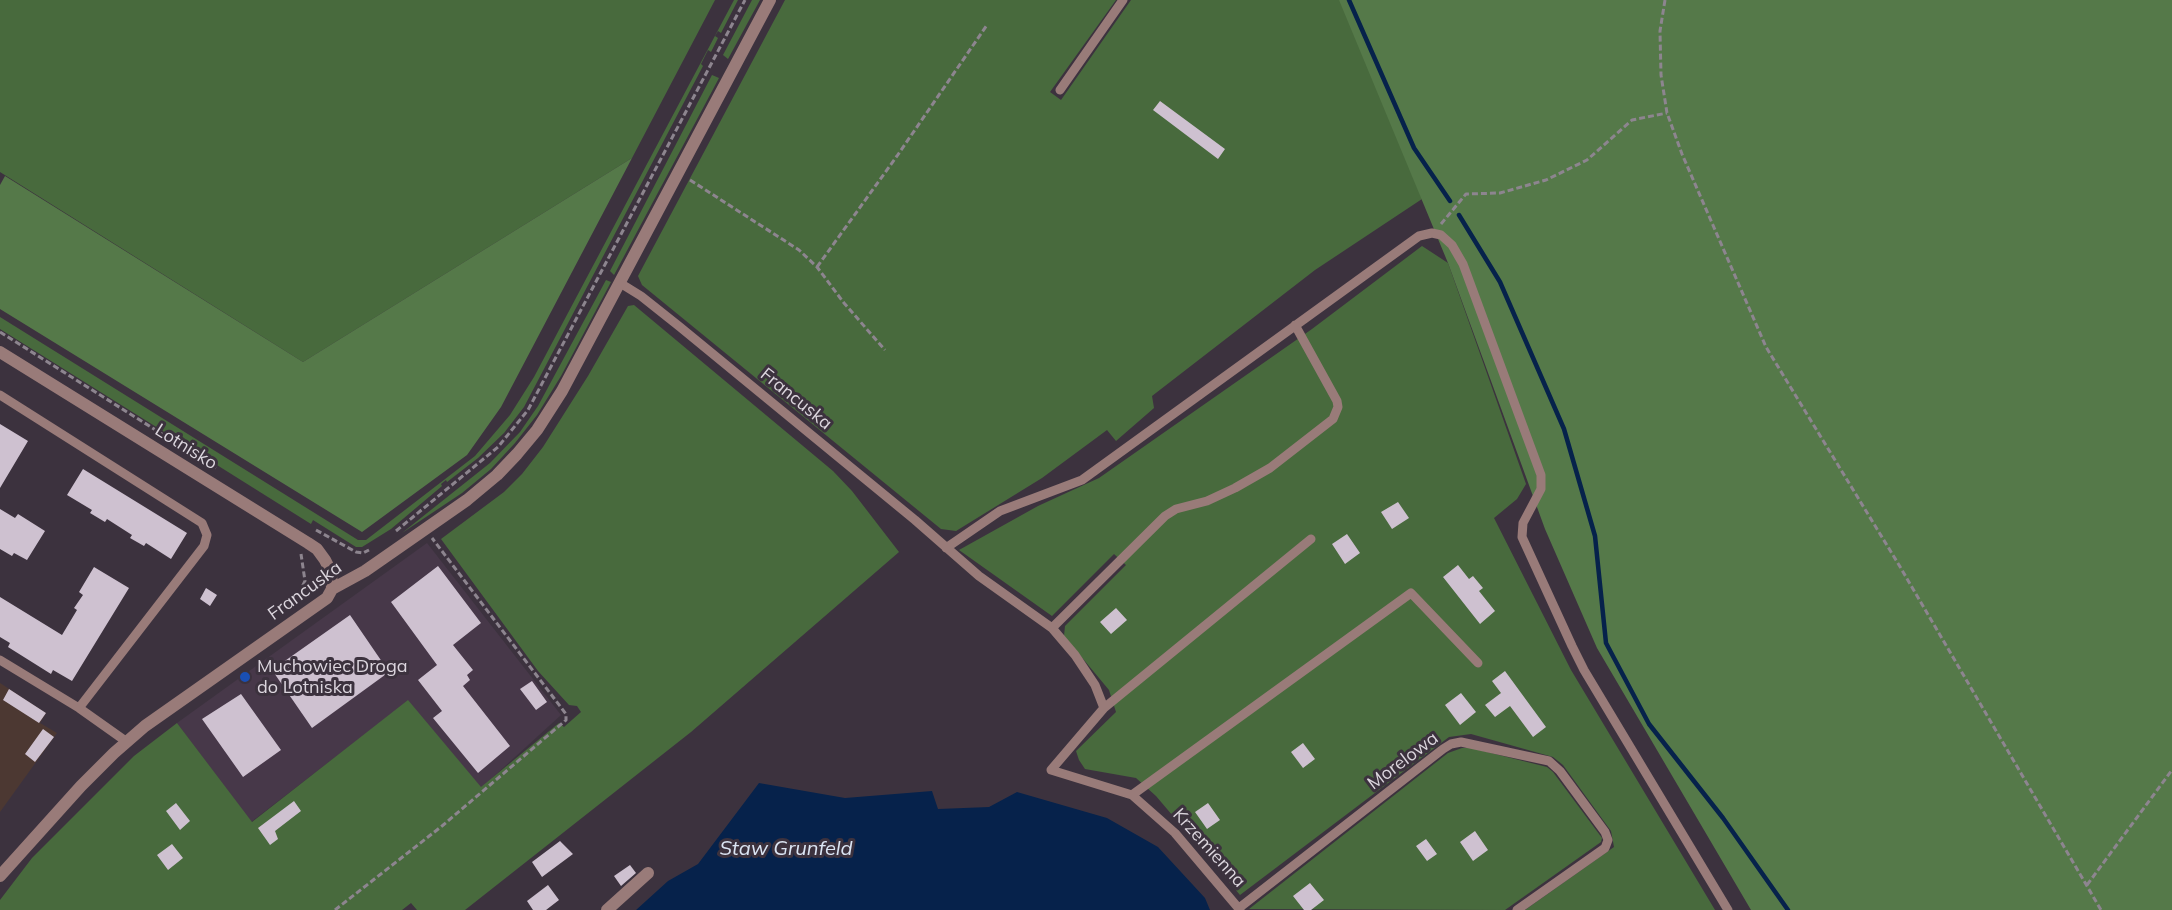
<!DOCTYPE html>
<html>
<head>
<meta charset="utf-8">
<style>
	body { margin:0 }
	canvas { display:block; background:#3c323e }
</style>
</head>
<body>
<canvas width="2172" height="910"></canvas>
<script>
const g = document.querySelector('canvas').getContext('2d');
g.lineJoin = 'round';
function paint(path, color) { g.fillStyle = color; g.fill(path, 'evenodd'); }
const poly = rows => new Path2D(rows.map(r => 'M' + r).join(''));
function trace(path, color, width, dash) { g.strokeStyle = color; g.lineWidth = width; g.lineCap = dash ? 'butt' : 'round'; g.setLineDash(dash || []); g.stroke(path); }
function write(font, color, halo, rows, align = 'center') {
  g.font = font + ' Mulish,sans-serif'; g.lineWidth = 6; g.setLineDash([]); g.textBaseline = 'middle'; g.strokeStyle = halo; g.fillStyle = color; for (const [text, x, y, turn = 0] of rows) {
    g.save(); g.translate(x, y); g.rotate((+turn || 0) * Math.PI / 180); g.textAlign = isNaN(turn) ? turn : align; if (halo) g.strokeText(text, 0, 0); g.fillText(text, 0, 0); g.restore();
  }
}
paint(poly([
	[0,683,46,713,40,723,57,733,0,812]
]), '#4c3832');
paint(poly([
	[427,543,561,715,481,788,408,701,251,822,177,723]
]), '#473849');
paint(poly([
	[0,0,715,0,632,158,303,362,0,172],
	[734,0,738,0,721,33,718,31,715,36,718,38,711,52,708,50,701,64,703,66,524,407,504,433,478,458,447,482,446,480,441,484,442,486,391,529,362,547,356,547,313,520,311,524,0,329,0,317,358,540,366,540,475,456,510,415,534,377],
	[752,0,760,0,728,59,723,55],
	[785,0,1116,0,1050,92,1061,100,1131,0,1342,0,1422,199,1315,270,1152,396,1154,408,1116,441,1107,430,1042,478,956,531,941,529,642,285,638,276],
	[712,75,719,78,614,275,610,271],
	[1422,246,1448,263,1526,484,1517,499,1494,518,1571,670,1715,910,1525,910,1614,847,1611,831,1563,765,1553,757,1471,734,1449,737,1240,895,1156,796,1136,778,1085,769,1079,760,1076,751,1116,712,1109,690,1064,636,1065,626,1126,565,1114,554,1052,616,959,550,1038,506,1099,478,1312,329],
	[606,280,611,282,561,376,537,415,515,443,491,469,462,493,402,533,490,463,520,432,538,406],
	[634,305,833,471,852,491,899,552,691,732,465,910,417,910,411,903,402,910,0,910,0,900,32,858,134,756,177,723,252,822,408,700,481,787,559,723,564,727,581,712,577,706,569,705,538,671,441,539,504,492,522,474,543,447,588,376,628,306],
	[1462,748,1471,748,1547,767,1553,772,1602,838,1601,842,1505,910,1249,909,1448,753]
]), '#486a3d');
paint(poly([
	[1339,0,2172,0,2172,910,1751,910,1597,648,1545,529,1448,263],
	[632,158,501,407,467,455,362,532,0,309,0,185,5,176,303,362]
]), '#557949');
paint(poly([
	[759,783,845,798,932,791,938,809,989,807,1017,792,1107,818,1158,847,1205,898,1210,910,636,910,668,881,698,864]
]), '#06224b');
trace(poly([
	[1349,0,1414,148,1450,201],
	[1459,215,1500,282,1564,429,1595,536,1606,643,1649,724,1723,818,1788,910]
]), '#06224b', 4.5);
paint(poly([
	[1160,101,1225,149,1218,159,1153,110],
	[0,424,28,441,0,488],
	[83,469,187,533,171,559,146,543,144,546,130,538,132,535,107,519,105,522,90,513,92,510,67,495],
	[1398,502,1409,518,1392,529,1381,512],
	[0,509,15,518,18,514,45,531,27,560,14,553,12,556,0,549],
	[1347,534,1360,553,1345,564,1332,544],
	[1458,565,1469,579,1473,576,1483,588,1479,591,1495,611,1480,624,1443,577],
	[438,566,481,623,453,645,473,670,467,675,470,680,463,686,510,746,478,773,433,718,442,711,418,680,437,665,391,602],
	[94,567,129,588,72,681,53,670,51,674,8,647,10,643,0,637,0,597,62,635,77,610,74,608,83,595,79,592],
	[206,588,217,595,210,606,200,599],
	[1116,608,1127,620,1111,634,1100,622],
	[350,615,389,672,312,728,272,670],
	[1505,671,1546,727,1533,737,1510,706,1495,717,1485,705,1501,693,1492,681],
	[532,681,547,702,536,710,520,689],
	[9,689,46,713,39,723,3,700],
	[1461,693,1476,712,1460,725,1445,705],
	[241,694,281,750,243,777,202,719],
	[43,729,54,737,35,762,25,754],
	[1303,743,1315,759,1303,768,1291,752],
	[294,801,301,811,275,831,278,839,270,845,258,828],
	[176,803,190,821,180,830,166,811],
	[1208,803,1220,820,1207,829,1195,812],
	[1475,831,1488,850,1473,861,1460,842],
	[1426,839,1437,854,1427,861,1416,846],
	[560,841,573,854,542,877,532,862],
	[172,844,183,858,168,870,157,855],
	[630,865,636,873,621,886,614,876],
	[1310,883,1324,900,1311,910,1304,910,1293,896],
	[548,885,559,900,546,910,533,910,527,901]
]), '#cec1d0');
trace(poly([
	[1665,0,1660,31,1661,75,1667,113,1682,154,1766,347,1899,565,2101,910],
	[690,180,799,250,817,267,844,303,885,350],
	[1441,224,1466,194,1500,193,1546,180,1587,160,1632,120,1667,113],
	[817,267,897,156,987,25],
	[0,332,216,468],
	[316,530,356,552,363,553,369,550],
	[396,531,498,447,528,410,745,0],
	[295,602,305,581,301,554],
	[2087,885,2172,770],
	[335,910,442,826,566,720,566,714,432,538]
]), '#8d858f', 3, [6, 3]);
trace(poly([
	[1060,90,1123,0],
	[620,283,641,296,680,327,915,520,979,576,1052,628,1075,655,1095,685,1104,708,1051,770,1132,795,1175,833,1240,910],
	[0,395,202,523,207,535,204,546,79,708],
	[946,548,1000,511,1082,480,1419,236,1432,233,1441,235,1452,245,1463,264,1541,475,1541,489,1523,523,1522,537,1572,646,1584,670,1728,910],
	[1052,628,1165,516,1176,509,1207,501,1235,488,1270,468,1333,419,1338,407,1337,401,1295,325],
	[0,660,79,708,127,742],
	[1104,708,1311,539],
	[1132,795,1411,593,1478,663],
	[1239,908,1443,749,1451,744,1461,742,1549,761,1560,771,1605,832,1608,840,1605,848,1517,910]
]), '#997b79', 9);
trace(poly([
	[0,352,308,543,317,549,325,560,331,572,332,589],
	[0,876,81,786,114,753,145,726,327,598,332,589,365,571,467,500,497,475,517,454,537,430,562,391,770,0],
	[607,910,648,873]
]), '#997b79', 12);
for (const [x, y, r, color] of [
	[245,677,6,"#1a4fb4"]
]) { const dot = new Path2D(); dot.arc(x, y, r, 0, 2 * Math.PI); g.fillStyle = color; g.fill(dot); trace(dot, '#3c323e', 2); }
write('18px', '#dcd6de', '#3c323e', [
	["Francuska",796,399,39],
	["Lotnisko",186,447,32],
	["Francuska",305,591,-36],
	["Morelowa",1403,761,-37],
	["Krzemienna",1209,848,48]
]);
write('18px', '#dcd6de', '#3c323e', [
	["Muchowiec Droga",257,667],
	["do Lotniska",257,688]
], 'left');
write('italic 20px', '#dbe5f4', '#3c323e', [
	["Staw Grunfeld",786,849]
]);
</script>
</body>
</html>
